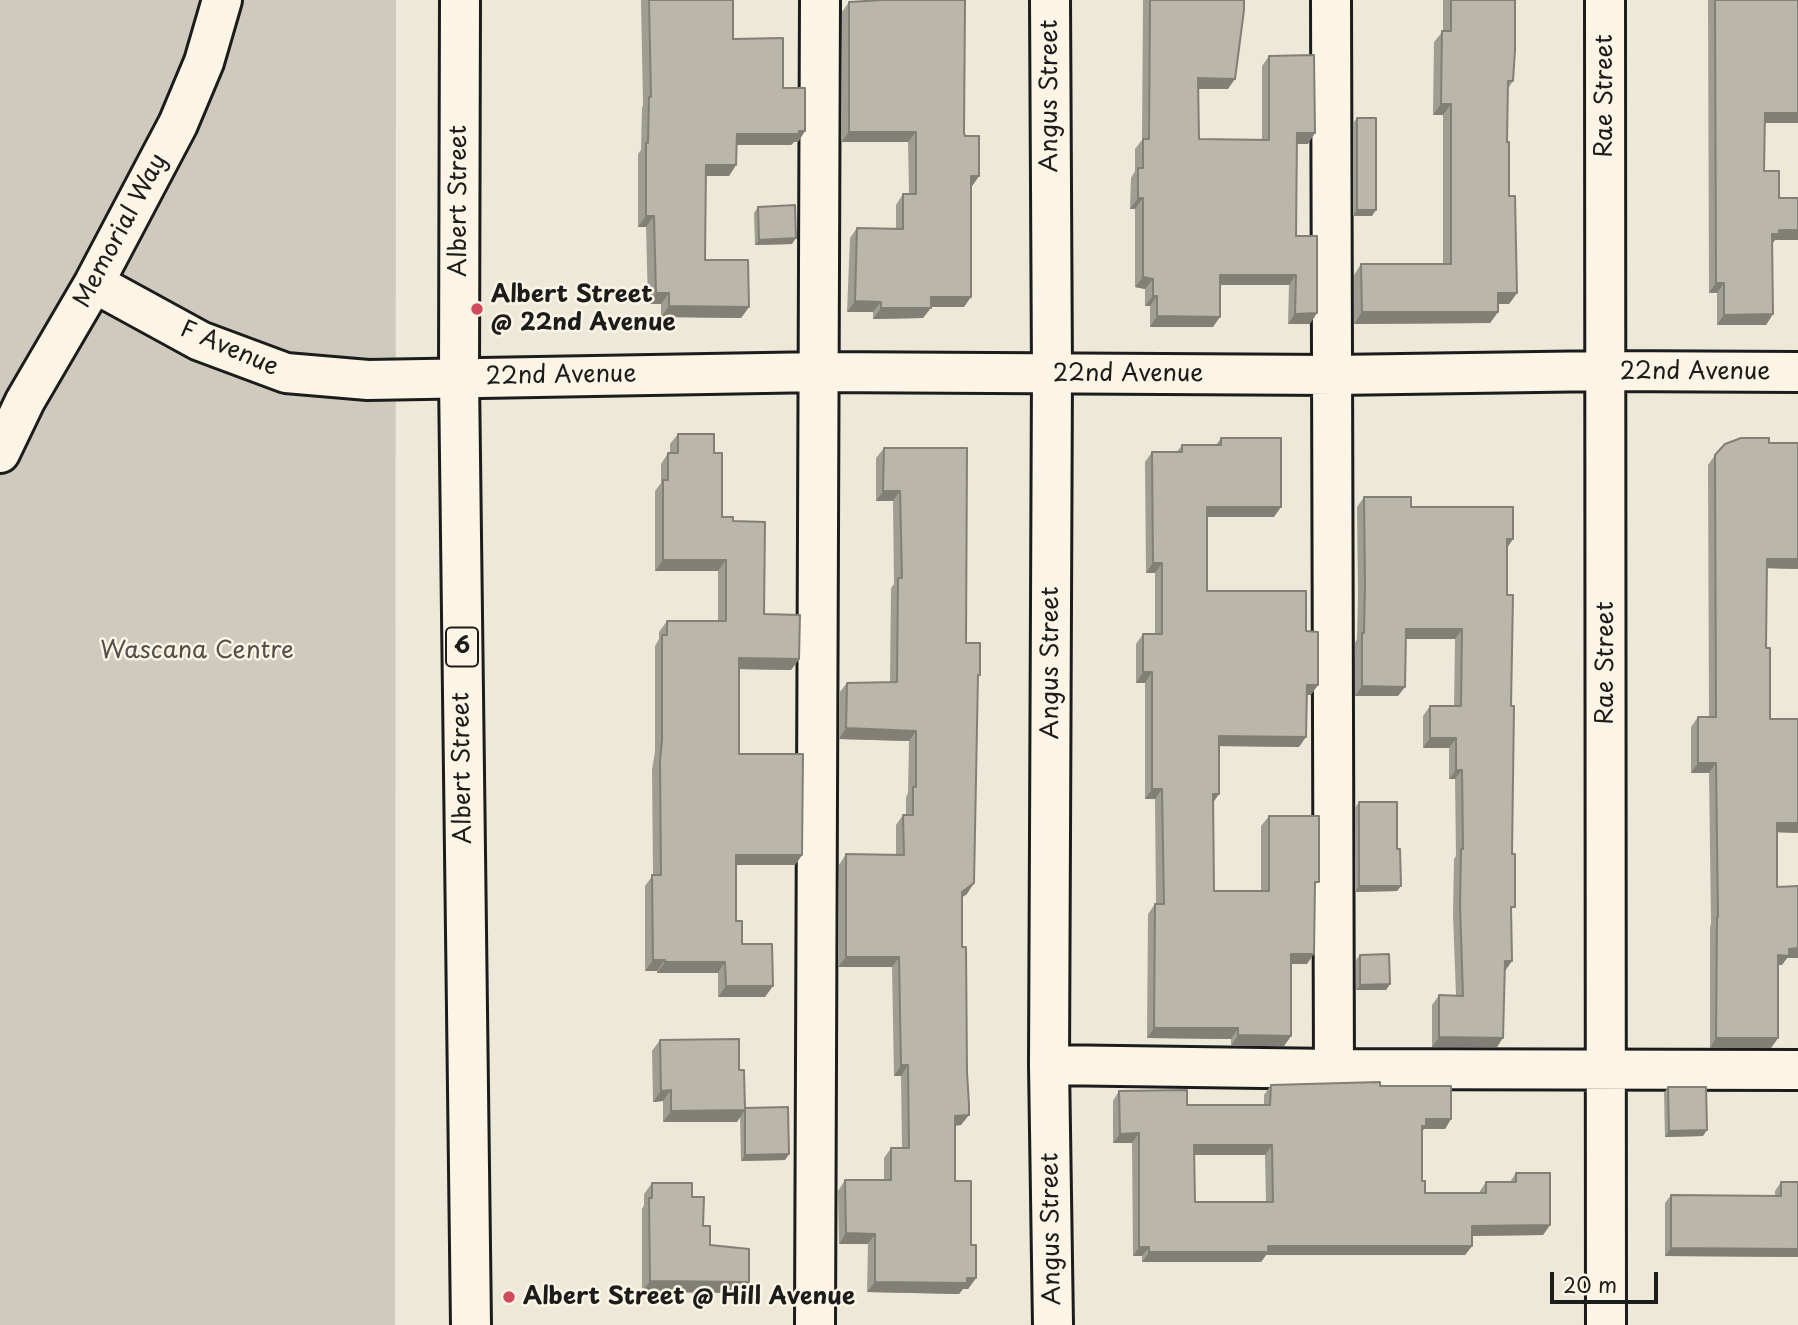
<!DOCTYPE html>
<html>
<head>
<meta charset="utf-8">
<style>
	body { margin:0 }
	#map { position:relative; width:1798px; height:1325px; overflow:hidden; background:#eee8d9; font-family:"Playpen Sans",sans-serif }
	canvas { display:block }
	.scale { position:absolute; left:1550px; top:1272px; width:108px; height:32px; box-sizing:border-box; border:4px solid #1c1c1c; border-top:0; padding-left:9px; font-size:21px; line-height:24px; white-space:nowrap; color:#1c1c1c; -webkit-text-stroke:5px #fcf5e5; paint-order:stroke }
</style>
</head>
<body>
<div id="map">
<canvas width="1798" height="1325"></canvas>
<div class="scale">20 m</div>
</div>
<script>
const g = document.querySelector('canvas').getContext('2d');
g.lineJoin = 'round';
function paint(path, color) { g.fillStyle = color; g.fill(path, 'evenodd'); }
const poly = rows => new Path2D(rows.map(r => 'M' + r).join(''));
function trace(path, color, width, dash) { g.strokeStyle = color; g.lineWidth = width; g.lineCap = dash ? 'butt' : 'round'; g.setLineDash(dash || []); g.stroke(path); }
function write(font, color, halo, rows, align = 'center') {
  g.font = font + ' "Playpen Sans",sans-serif'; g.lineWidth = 5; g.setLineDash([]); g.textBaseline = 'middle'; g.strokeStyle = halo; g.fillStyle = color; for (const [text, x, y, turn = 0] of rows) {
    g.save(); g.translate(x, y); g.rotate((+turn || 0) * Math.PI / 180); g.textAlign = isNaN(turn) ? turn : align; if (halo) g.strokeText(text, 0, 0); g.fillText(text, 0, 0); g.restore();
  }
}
paint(poly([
	[0,0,396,0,395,1325,0,1325]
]), '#cfcabd');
const minor = poly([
	[1050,0,1052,373,1049,1065,1053,1325],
	[1331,0,1334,1069],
	[1605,0,1606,1325],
	[94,283,200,341,286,373,368,380,820,372,1334,375,1605,371,1798,372],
	[0,453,25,401,94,283,178,124,204,62,222,0],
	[1049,1065,1334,1069,1798,1070],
	[815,1325,820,0]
]);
const major = poly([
	[460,0,459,378,471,1325]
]);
trace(minor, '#1c1c1c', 44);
trace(major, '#1c1c1c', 44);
trace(minor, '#fcf5e5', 38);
trace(major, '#fcf5e5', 38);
paint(poly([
	[641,0,733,0,733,39,783,88,805,131,798,142,794,142,791,145,737,145,736,165,729,176,706,176,705,260,749,307,741,318,661,317,661,304,648,304,646,227,638,227,638,154,641,150,642,108,643,105],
	[876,0,965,0,964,133,979,176,972,186,971,186,964,307,931,307,923,318,873,319,873,312,847,312,850,238,857,228,896,229,896,205,903,194,909,194,908,142,841,142,842,12,849,2],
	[1143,0,1244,0,1228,89,1198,89,1199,139,1262,140,1262,66,1269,56,1308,144,1297,144,1296,236,1310,324,1288,324,1289,285,1220,285,1213,327,1150,327,1150,306,1145,306,1145,289,1135,287,1135,209,1130,209,1131,178,1135,171,1135,149,1142,140],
	[1443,0,1515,0,1513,81,1508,89,1507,142,1509,196,1517,293,1509,304,1498,304,1498,312,1490,323,1354,324,1354,275,1361,264,1443,264,1443,115,1433,115,1434,42,1443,31],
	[1708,0,1798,0,1798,123,1765,123,1764,171,1779,198,1798,240,1775,240,1772,244,1773,314,1766,325,1717,325,1717,293,1709,293],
	[1357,118,1372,216,1353,216,1353,123],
	[758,207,792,244,755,245,754,213],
	[678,434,714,453,722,517,733,521,764,614,799,659,791,670,739,669,739,754,802,855,795,865,736,865,736,921,742,944,765,997,718,997,718,973,657,973,657,971,645,971,645,886,653,875,652,770,655,751,655,646,659,639,659,632,667,621,718,621,718,571,655,571,655,491,661,483,661,464,668,453,670,453,670,444],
	[1221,438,1274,517,1207,517,1207,591,1306,631,1311,695,1307,695,1299,747,1219,746,1219,794,1213,802,1214,891,1261,891,1261,826,1269,816,1315,888,1307,964,1291,964,1291,1036,1284,1046,1231,1046,1231,1039,1147,1038,1148,914,1155,904,1156,904,1155,799,1145,799,1145,683,1136,683,1136,644,1143,634,1155,634,1155,573,1146,573,1145,462,1152,452,1177,452,1182,445,1216,445],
	[1769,443,1798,443,1798,569,1767,568,1766,648,1770,719,1798,833,1777,832,1777,887,1787,958,1782,965,1778,965,1778,1038,1771,1048,1710,1048,1710,927,1711,924,1709,773,1691,773,1691,727,1698,717,1709,717,1708,465,1715,455],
	[884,448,966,643,978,678,967,894,962,897,961,1125,955,1126,955,1181,971,1245,976,1278,968,1289,963,1289,959,1294,867,1292,868,1244,839,1244,838,1191,845,1180,884,1180,884,1158,891,1148,902,1148,901,1076,894,1076,892,967,838,967,839,865,846,854,896,855,896,825,903,815,906,815,906,797,908,793,909,741,839,739,839,693,847,683,890,682,891,588,894,584,893,501,876,501,876,458],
	[1364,497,1411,507,1513,539,1507,548,1507,595,1511,706,1512,961,1504,971,1497,1047,1432,1047,1432,1005,1439,995,1456,995,1453,915,1454,859,1456,856,1455,779,1449,779,1449,748,1423,748,1423,716,1430,706,1454,706,1455,639,1406,639,1398,696,1355,696,1355,643,1357,639,1358,595,1357,507],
	[1359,802,1397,849,1401,886,1397,891,1355,892,1355,808],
	[1360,955,1390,984,1386,990,1356,990,1356,960],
	[660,1040,739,1070,745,1108,789,1154,785,1160,741,1161,740,1117,737,1122,663,1122,663,1101,653,1102,652,1051],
	[1271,1085,1380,1086,1451,1119,1445,1129,1424,1129,1422,1132,1422,1181,1425,1193,1480,1193,1480,1191,1486,1182,1510,1182,1516,1173,1550,1225,1543,1235,1472,1236,1472,1246,1465,1255,1266,1255,1261,1262,1142,1262,1142,1256,1133,1256,1132,1143,1113,1143,1113,1101,1119,1091,1187,1105,1264,1105,1264,1095],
	[1195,1155,1265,1155,1266,1202,1195,1202],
	[1668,1087,1703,1136,1665,1137,1664,1093],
	[1781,1182,1798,1257,1665,1256,1665,1203,1671,1195,1775,1196,1775,1191],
	[652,1183,703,1226,710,1245,749,1282,741,1293,642,1292,642,1209,644,1205,644,1194]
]), '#a09d92');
paint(poly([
	[1198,78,1235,79,1228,89,1191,89],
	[1441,104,1451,104,1443,115,1433,115],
	[1765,113,1798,113,1798,123,1758,123],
	[805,131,798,142,794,142,791,145,729,145,737,134],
	[849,132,916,132,908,142,841,142],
	[1297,133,1315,133,1308,144,1290,144],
	[706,165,736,165,729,176,699,176],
	[971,176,979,176,972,186,963,187],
	[1138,198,1143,198,1135,209,1130,209],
	[1357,210,1376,210,1372,216,1353,216],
	[646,216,654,216,646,227,638,227],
	[1779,230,1798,230,1798,240,1775,240,1772,244,1772,234],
	[796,238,792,244,755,245,759,240],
	[1220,275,1296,275,1289,285,1213,285],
	[1143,277,1153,279,1145,289,1135,287],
	[1716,283,1724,283,1717,293,1709,293],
	[656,293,669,293,661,304,648,304],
	[1498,293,1517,293,1509,304,1490,304],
	[1153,296,1157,296,1150,306,1145,306],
	[931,297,971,297,964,307,923,307],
	[855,301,881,302,873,312,847,312],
	[669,306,749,307,741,318,661,317],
	[881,308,931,308,923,318,873,319],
	[1362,312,1498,312,1490,323,1354,324],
	[1317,313,1310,324,1288,324,1295,314],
	[1773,314,1766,325,1717,325,1724,315],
	[1157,316,1220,317,1213,327,1150,327],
	[883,491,900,491,893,501,876,501],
	[1207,507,1281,507,1274,517,1200,517],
	[1507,539,1513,539,1506,549],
	[1767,559,1798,559,1798,569,1760,568],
	[663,560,726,560,718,571,655,571],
	[1153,563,1162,563,1155,573,1146,573],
	[1406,629,1462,629,1455,639,1399,639],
	[739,658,799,659,791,670,731,669],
	[1143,672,1152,672,1145,683,1136,683],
	[1307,685,1318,685,1311,695,1300,695],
	[1362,686,1405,687,1398,696,1355,696],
	[846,728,916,731,909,741,839,739],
	[1219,736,1306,737,1299,747,1212,746],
	[1430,738,1456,738,1449,748,1423,748],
	[1698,763,1716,763,1709,773,1691,773],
	[1456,770,1462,770,1455,779,1449,779],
	[1152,789,1162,789,1155,799,1145,799],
	[1213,794,1219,794,1212,804],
	[1777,823,1798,823,1798,833,1770,832],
	[736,855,802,855,795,865,728,865],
	[974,883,967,894,955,902,962,892],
	[1359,886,1401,886,1397,891,1355,892],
	[1798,948,1798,958,1787,958,1782,965,1772,965,1778,955,1789,949],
	[1291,954,1314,954,1307,964,1284,964],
	[846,957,899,957,892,967,838,967],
	[653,960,665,960,657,971,645,971],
	[1505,961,1512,961,1505,971,1498,971],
	[665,962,725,962,718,973,657,973],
	[1390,984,1386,990,1356,990,1360,985],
	[726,986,773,986,765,997,718,997],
	[1154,1028,1238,1028,1231,1039,1147,1038],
	[1238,1035,1291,1036,1284,1046,1231,1046],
	[1439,1037,1503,1038,1497,1047,1432,1047],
	[1716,1038,1778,1038,1771,1048,1710,1048],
	[901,1065,908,1065,901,1076,894,1076],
	[671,1090,663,1101,653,1102,661,1091],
	[745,1110,737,1122,663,1122,671,1111],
	[969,1115,961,1125,948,1126,955,1116],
	[1426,1119,1451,1119,1445,1129,1424,1129,1419,1135,1415,1135],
	[1707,1130,1703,1136,1665,1137,1669,1131],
	[1139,1133,1132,1143,1113,1143,1120,1134],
	[1194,1145,1272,1145,1265,1155,1188,1155],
	[789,1154,785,1160,741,1161,745,1155],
	[1550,1225,1543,1235,1465,1236,1472,1226],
	[846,1233,875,1234,868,1244,839,1244],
	[1268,1246,1472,1246,1465,1255,1266,1255,1261,1262,1142,1262,1149,1252],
	[1139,1247,1149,1247,1142,1256,1133,1256],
	[1671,1248,1798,1249,1798,1257,1665,1256],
	[976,1278,968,1289,963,1289,959,1294,867,1292,875,1282],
	[650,1281,749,1282,741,1293,642,1292]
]), '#827f77');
const building = poly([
	[649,0,733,0,733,39,783,38,783,88,805,88,805,131,799,131,799,134,737,134,736,165,706,165,705,260,748,260,749,307,669,306,669,293,656,293,654,216,646,216,646,143,648,143,649,97,651,97,649,0],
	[883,0,965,0,964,133,965,136,979,136,979,176,971,176,971,297,931,297,931,308,881,308,881,302,855,301,857,228,903,229,903,194,916,194,916,132,849,132,849,2,883,0],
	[1150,0,1244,0,1244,10,1235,79,1198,78,1199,139,1269,140,1269,56,1314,55,1315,133,1297,133,1296,236,1317,236,1317,313,1295,314,1296,275,1220,275,1220,317,1157,316,1157,296,1153,296,1153,279,1143,277,1143,198,1138,198,1138,168,1143,168,1143,139,1149,139,1150,0],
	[1451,0,1515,0,1515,50,1513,81,1508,81,1507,142,1509,142,1509,196,1515,196,1517,293,1498,293,1498,312,1362,312,1361,264,1451,264,1451,104,1441,104,1442,31,1451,31,1451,0],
	[1715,0,1798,0,1798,113,1765,113,1764,171,1779,171,1779,198,1798,198,1798,230,1779,230,1779,234,1772,234,1773,314,1724,315,1724,283,1716,283,1715,0],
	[1357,118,1376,118,1376,210,1357,210,1357,118],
	[795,205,796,238,759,240,758,207,795,205],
	[678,434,714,434,714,453,722,453,722,517,733,517,733,521,765,522,764,614,800,615,799,659,739,658,739,754,803,754,802,855,736,855,736,921,742,921,742,944,772,944,773,986,726,986,725,962,665,962,665,960,653,960,652,875,661,875,660,760,662,740,662,635,667,635,667,621,726,621,726,560,663,560,663,480,668,480,668,453,678,453,678,434],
	[1221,438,1281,438,1281,507,1207,507,1207,591,1306,591,1306,631,1318,632,1318,685,1307,685,1306,737,1219,736,1219,794,1213,794,1214,891,1269,891,1269,816,1319,816,1319,882,1315,882,1314,954,1291,954,1291,1036,1238,1035,1238,1028,1154,1028,1155,904,1164,904,1162,789,1152,789,1152,672,1143,672,1143,634,1162,634,1162,563,1153,563,1152,452,1182,452,1182,445,1221,445,1221,438],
	[1741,438,1769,438,1769,443,1798,443,1798,559,1767,559,1766,648,1770,648,1770,719,1798,719,1798,823,1777,823,1777,887,1798,886,1798,948,1789,949,1789,956,1778,955,1778,1038,1716,1038,1717,917,1718,917,1716,763,1698,763,1698,717,1716,717,1715,455,1725,444,1741,438],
	[884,448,967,448,966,643,980,643,980,675,978,675,974,883,962,892,962,947,966,947,967,1072,969,1105,969,1115,955,1116,955,1181,971,1181,971,1245,976,1245,976,1278,967,1278,967,1283,875,1282,875,1234,846,1233,845,1180,891,1180,891,1148,909,1148,908,1065,901,1065,899,957,846,957,846,854,904,855,903,815,913,815,913,787,916,787,916,731,846,728,847,683,897,682,898,578,902,578,900,491,883,491,884,448],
	[1364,497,1411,497,1411,507,1513,507,1513,539,1507,539,1507,595,1513,595,1511,706,1514,706,1512,854,1515,854,1515,907,1511,907,1512,961,1505,961,1503,1038,1439,1037,1439,995,1463,996,1460,905,1461,849,1463,849,1462,770,1456,770,1456,738,1430,738,1430,706,1461,706,1462,629,1406,629,1405,687,1362,686,1362,633,1364,633,1365,585,1364,497],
	[1359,802,1397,802,1397,849,1400,849,1401,886,1359,886,1359,802],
	[1389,954,1390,984,1360,985,1360,955,1389,954],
	[739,1039,739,1070,744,1070,745,1110,671,1111,671,1090,661,1091,660,1040,739,1039],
	[1380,1082,1380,1086,1451,1086,1451,1119,1426,1119,1426,1126,1422,1126,1422,1181,1425,1181,1425,1193,1486,1193,1486,1182,1516,1182,1516,1173,1550,1173,1550,1225,1472,1226,1472,1246,1268,1246,1268,1252,1149,1252,1149,1247,1139,1247,1139,1133,1120,1134,1119,1091,1187,1090,1187,1105,1270,1105,1271,1085,1380,1082],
	[1194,1145,1272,1145,1273,1202,1195,1202,1194,1145],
	[1668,1087,1706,1087,1707,1130,1669,1131,1668,1087],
	[788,1107,789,1154,745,1155,745,1108,788,1107],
	[1781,1182,1798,1182,1798,1249,1671,1248,1671,1195,1781,1196,1781,1182],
	[652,1183,692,1183,692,1197,704,1197,703,1226,710,1226,710,1245,749,1249,749,1282,650,1281,649,1198,652,1198,652,1183]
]);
paint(building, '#bab6aa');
trace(building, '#827f77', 2);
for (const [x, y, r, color] of [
	[477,309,7,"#d1495b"],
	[509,1297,7,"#d1495b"]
]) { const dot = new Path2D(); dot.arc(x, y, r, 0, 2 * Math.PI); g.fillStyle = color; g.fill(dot); trace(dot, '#fcf5e5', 2.5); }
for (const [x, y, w] of [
	[462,647,32]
]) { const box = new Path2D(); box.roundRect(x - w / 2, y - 19.5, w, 39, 5); g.fillStyle = '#fcf5e5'; g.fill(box); trace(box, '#1c1c1c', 2); }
write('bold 23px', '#1c1c1c', null, [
	["6",462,647]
]);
write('24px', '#1c1c1c', '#fcf5e5', [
	["Angus Street",1050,96,-90],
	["Rae Street",1605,96,-90],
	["Albert Street",459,201,-90],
	["Memorial Way",121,231,-62],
	["F Avenue",229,349,23],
	["22nd Avenue",1695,372],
	["22nd Avenue",1128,374],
	["22nd Avenue",561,376,-1],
	["Angus Street",1051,663,-90],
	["Rae Street",1606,663,-90],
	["Albert Street",463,768,-91],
	["Angus Street",1052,1229,-91]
]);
write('bold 24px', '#1c1c1c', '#fcf5e5', [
	["Albert Street",491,295],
	["@ 22nd Avenue",491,323],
	["Albert Street @ Hill Avenue",523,1297]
], 'left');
write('24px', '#52504c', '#fcf5e5', [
	["Wascana Centre",197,651]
]);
</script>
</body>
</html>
